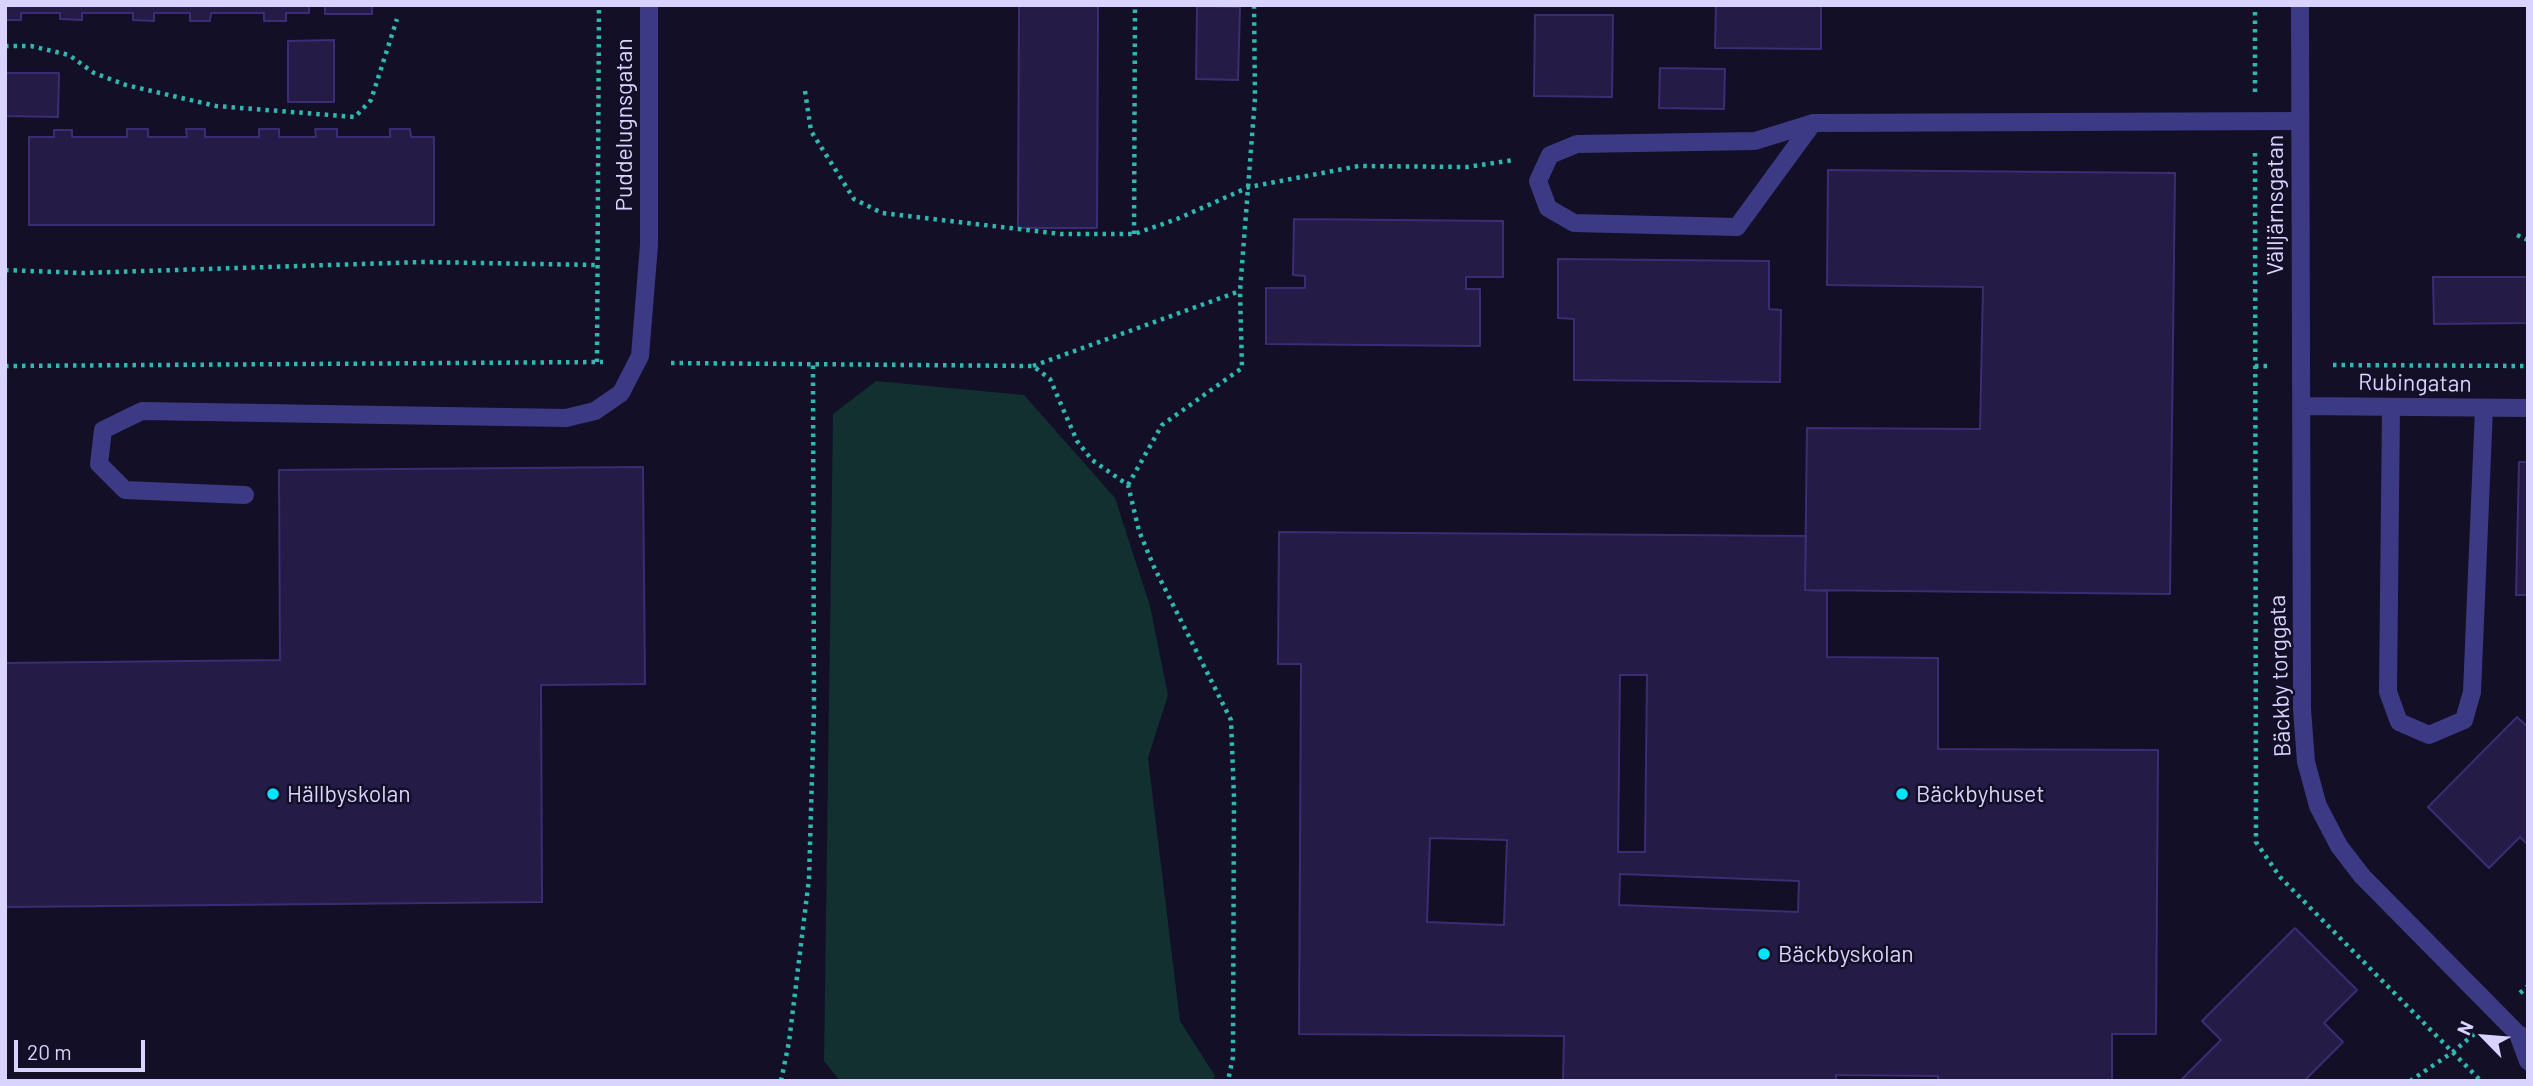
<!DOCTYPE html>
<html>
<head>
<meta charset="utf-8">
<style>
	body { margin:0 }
	#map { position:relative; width:2533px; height:1086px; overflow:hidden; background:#130f26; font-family:Barlow,sans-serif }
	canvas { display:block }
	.frame { position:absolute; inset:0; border:7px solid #d9d4ff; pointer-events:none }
	.north { position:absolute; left:2449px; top:1002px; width:70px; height:70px; -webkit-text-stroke:5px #130f26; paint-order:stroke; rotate:295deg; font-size:19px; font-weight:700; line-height:28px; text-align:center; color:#d9d4ff }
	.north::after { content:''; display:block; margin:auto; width:24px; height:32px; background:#d9d4ff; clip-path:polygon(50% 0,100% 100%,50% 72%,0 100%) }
	.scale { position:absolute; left:14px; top:1040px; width:131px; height:32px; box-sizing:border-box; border:4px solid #d9d4ff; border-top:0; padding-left:9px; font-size:21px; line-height:24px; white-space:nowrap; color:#d9d4ff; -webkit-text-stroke:5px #130f26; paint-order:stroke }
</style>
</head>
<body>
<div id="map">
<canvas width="2533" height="1086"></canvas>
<div class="frame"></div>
<div class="north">N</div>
<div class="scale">20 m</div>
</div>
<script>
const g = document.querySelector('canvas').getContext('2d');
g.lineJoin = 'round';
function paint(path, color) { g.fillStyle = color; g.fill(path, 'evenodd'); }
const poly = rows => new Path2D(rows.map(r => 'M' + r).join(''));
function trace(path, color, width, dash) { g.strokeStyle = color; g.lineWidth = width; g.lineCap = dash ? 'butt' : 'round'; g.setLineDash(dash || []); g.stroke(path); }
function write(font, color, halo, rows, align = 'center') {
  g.font = font + ' Barlow,sans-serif'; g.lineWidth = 5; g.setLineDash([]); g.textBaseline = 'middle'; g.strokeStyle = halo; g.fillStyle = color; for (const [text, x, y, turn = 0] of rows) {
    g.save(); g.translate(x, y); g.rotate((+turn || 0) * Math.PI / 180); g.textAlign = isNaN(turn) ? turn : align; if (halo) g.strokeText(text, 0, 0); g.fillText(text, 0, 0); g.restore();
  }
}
paint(poly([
	[876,381,1024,395,1115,498,1150,606,1168,695,1148,758,1180,1021,1215,1076,1212,1081,840,1081,824,1061,833,414]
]), '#12302f');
const building = poly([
	[5,5,309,5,309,13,286,13,286,21,264,21,264,13,211,13,210,21,190,21,190,13,154,13,154,21,133,20,133,13,82,13,82,20,60,19,60,13,21,13,21,20,5,20,5,5],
	[325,5,372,5,372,14,325,14,325,5],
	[1019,5,1098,5,1097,228,1018,228,1019,5],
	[1716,5,1821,5,1821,49,1715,48,1716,5],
	[1197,6,1240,7,1238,80,1196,79,1197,6],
	[1535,15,1613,15,1612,97,1534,96,1535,15],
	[334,40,334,102,288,102,288,41,334,40],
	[1660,68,1725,69,1724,109,1659,108,1660,68],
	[5,73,59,73,58,117,5,116,5,73],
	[127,129,148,129,148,137,187,137,186,129,205,129,205,137,259,137,259,129,279,129,279,137,316,137,315,129,337,129,337,137,390,137,390,129,410,129,411,137,434,137,434,225,29,225,29,137,54,137,54,130,72,130,72,137,127,137,127,129],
	[1828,170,2175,173,2170,594,1805,590,1807,428,1980,429,1983,287,1827,285,1828,170],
	[1294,219,1503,221,1503,277,1466,277,1466,289,1480,289,1480,346,1266,344,1266,288,1305,288,1305,276,1293,275,1294,219],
	[1558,259,1769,261,1769,309,1781,310,1780,382,1574,380,1574,319,1558,318,1558,259],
	[2433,277,2528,277,2528,323,2434,324,2433,277],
	[2519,462,2528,462,2528,595,2516,595,2519,462],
	[643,467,645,684,541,685,542,902,5,907,5,663,280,660,279,470,643,467],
	[1279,532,1806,536,1805,590,1827,591,1827,657,1938,658,1938,749,2158,750,2156,1034,2112,1034,2112,1081,1938,1081,1938,1076,1836,1075,1836,1081,1563,1081,1564,1036,1299,1034,1301,664,1278,664,1279,532],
	[1620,675,1647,675,1645,852,1618,852,1620,675],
	[1430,838,1507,840,1504,925,1427,922,1430,838],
	[1620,874,1799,881,1798,912,1619,905,1620,874],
	[2517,717,2528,727,2528,845,2520,837,2489,868,2428,807,2517,717],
	[2295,928,2357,990,2324,1023,2343,1042,2304,1081,2180,1081,2221,1040,2202,1021,2295,928]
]);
paint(building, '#241b47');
trace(building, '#3b2d73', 2);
trace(poly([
	[5,46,31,46,69,55,94,73,126,85,216,106,355,117,371,100,397,19],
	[805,91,811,131,854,199,882,213,1061,234,1134,234,1177,219,1249,187,1359,166,1467,167,1514,160],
	[2255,92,2255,5],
	[2255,153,2256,842,2280,877,2481,1081],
	[1134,234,1135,5],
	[2517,235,2528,240],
	[5,270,82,273,423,262,596,265],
	[597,362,599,5],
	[671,363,1033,366,1050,379,1077,441,1092,460,1128,485,1139,531,1154,567,1231,720,1234,797,1233,1057,1228,1081],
	[2333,365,2528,366],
	[5,366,603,362],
	[1033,366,1240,291],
	[2255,366,2272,366],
	[1128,485,1162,425,1242,368,1240,291,1255,98,1254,5],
	[2520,993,2528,986],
	[781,1081,789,1042,809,879,814,710,813,364],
	[2410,1081,2453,1052,2474,1034]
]), '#2fb8b0', 4.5, [3.5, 5]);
trace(poly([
	[1813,123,1737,227,1574,223,1548,208,1538,181,1550,155,1577,144,1755,141,1813,123,2300,121],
	[2391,407,2388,692,2399,722,2429,735,2464,720,2472,692,2484,408],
	[245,495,125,490,99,464,103,430,142,411,566,418,595,411,621,393,640,356,649,245]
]), '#3d3a85', 18);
trace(poly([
	[649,5,649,245],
	[2300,5,2302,709,2306,762,2318,806,2339,846,2362,876,2518,1034,2528,1039],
	[2301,406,2528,408],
	[2518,1034,2528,1061]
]), '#3d3a85', 18);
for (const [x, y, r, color] of [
	[273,794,7,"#00e5ff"],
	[1902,794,7,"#00e5ff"],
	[1764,954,7,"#00e5ff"]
]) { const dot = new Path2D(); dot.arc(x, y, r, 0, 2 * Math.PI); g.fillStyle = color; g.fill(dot); trace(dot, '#130f26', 2.5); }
write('23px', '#d9d4ff', '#130f26', [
	["Puddelugnsgatan",624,125,-90],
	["Välljärnsgatan",2275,205,-90],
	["Rubingatan",2415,383,1],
	["Bäckby torggata",2280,676,-92]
]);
write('23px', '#d9d4ff', '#130f26', [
	["Hällbyskolan",287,794],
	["Bäckbyhuset",1916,794],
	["Bäckbyskolan",1778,954]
], 'left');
</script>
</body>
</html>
